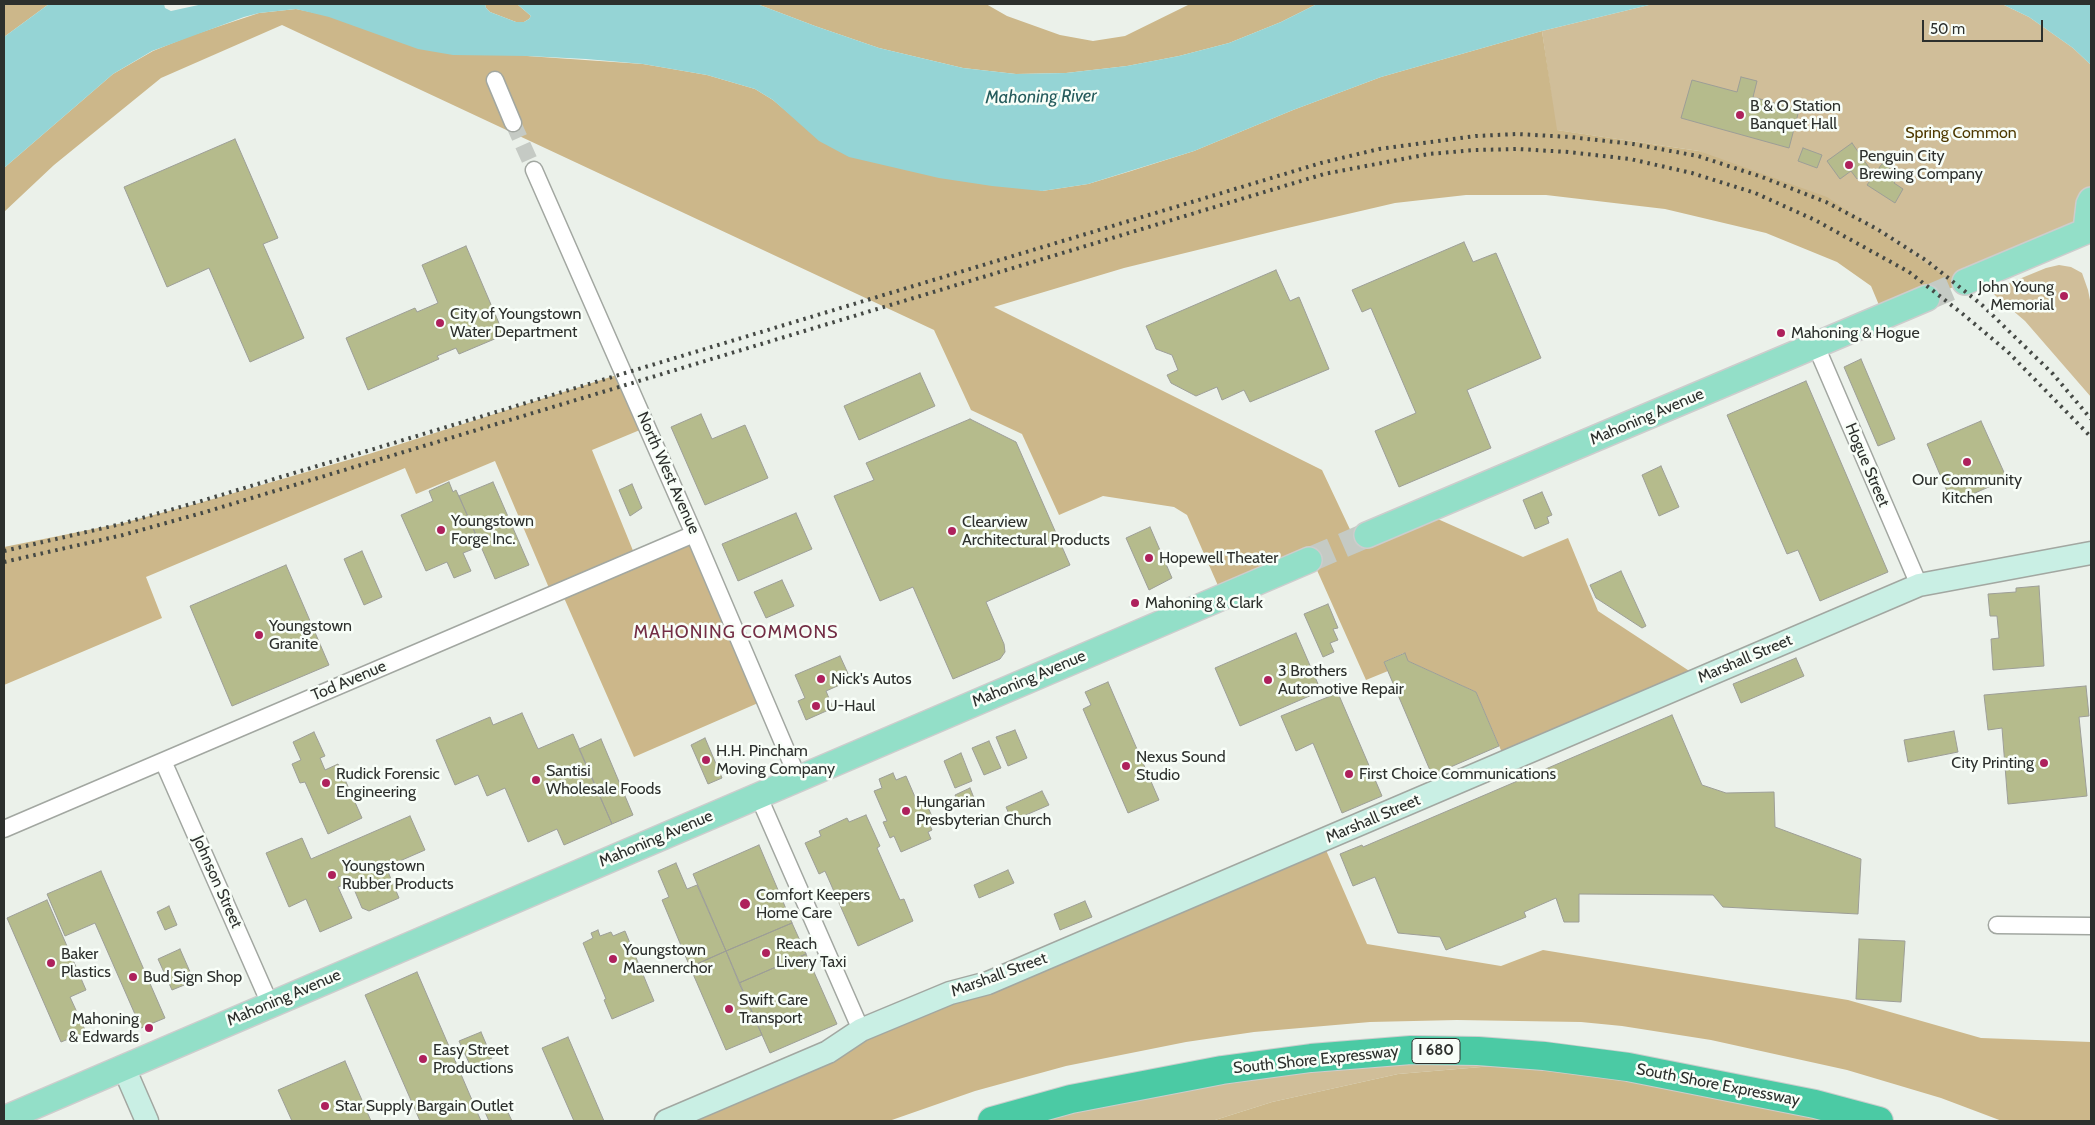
<!DOCTYPE html>
<html>
<head>
<meta charset="utf-8">
<style>
	body { margin:0 }
	#map { position:relative; width:2095px; height:1125px; overflow:hidden; background:#ebf1ea; font-family:Cabin,sans-serif }
	canvas { display:block }
	.frame { position:absolute; inset:0; border:5px solid #2d302d; pointer-events:none }
	.scale { position:absolute; left:1922px; top:20px; width:121px; height:22px; box-sizing:border-box; border:2px solid #2d302d; border-top:0; padding-left:6px; font-size:15px; line-height:18px; white-space:nowrap; color:#2d302d; -webkit-text-stroke:4px #f8fef8; paint-order:stroke }
</style>
</head>
<body>
<div id="map">
<canvas width="2095" height="1125"></canvas>
<div class="frame"></div>
<div class="scale">50 m</div>
</div>
<script>
const g = document.querySelector('canvas').getContext('2d');
g.lineJoin = 'round';
function paint(path, color) { g.fillStyle = color; g.fill(path, 'evenodd'); }
const poly = rows => new Path2D(rows.map(r => 'M' + r).join(''));
function trace(path, color, width, dash) { g.strokeStyle = color; g.lineWidth = width; g.lineCap = dash ? 'butt' : 'round'; g.setLineDash(dash || []); g.stroke(path); }
function write(font, color, halo, rows, align = 'center') {
  g.font = font + ' Cabin,sans-serif'; g.lineWidth = 5; g.setLineDash([]); g.textBaseline = 'middle'; g.strokeStyle = halo; g.fillStyle = color; for (const [text, x, y, turn = 0] of rows) {
    g.save(); g.translate(x, y); g.rotate((+turn || 0) * Math.PI / 180); g.textAlign = isNaN(turn) ? turn : align; if (halo) g.strokeText(text, 0, 0); g.fillText(text, 0, 0); g.restore();
  }
}
paint(poly([
	[1653,4,2002,4,2029,17,2073,48,2091,65,2091,200,2086,230,1958,285,1699,151,1556,130,1542,31],
	[2059,265,2071,267,2082,273,2088,290,2091,305,2091,397,2025,321,1990,291,2046,268],
	[1311,1058,1595,1063,1493,1066,1398,1074,1272,1102,1212,1121,993,1121]
]), '#d0be99');
paint(poly([
	[4,4,49,4,4,37],
	[485,4,517,4,531,16,529,19,524,22,516,22,490,12,486,8],
	[757,4,986,4,1007,16,1060,35,1093,41,1125,36,1190,4,1317,4,1281,22,1229,43,1179,56,1127,66,1066,73,1016,74,963,68,879,48,815,26],
	[296,9,527,56,643,64,707,75,755,89,773,100,791,115,1042,191,1088,184,1131,171,1194,151,1293,110,1381,77,1542,31,1557,130,1699,151,1827,197,1958,285,1884,317,1871,286,1837,262,1766,233,1665,209,1546,195,1466,195,1395,203,1279,230,1124,268,994,307,1322,470,1355,540,1422,512,1523,557,1568,538,1598,611,1700,678,1506,762,1476,692,1408,661,1404,653,1384,662,1388,671,1366,680,1312,559,1223,597,1187,515,1174,507,1103,496,1059,515,1022,434,971,410,934,330,282,25,161,78,54,165,4,212,4,168,113,74,153,51,190,36,259,13],
	[623,373,647,427,592,450,636,558,694,534,765,700,634,757,561,591,552,595,495,461,416,494,405,468,146,577,162,618,4,685,4,547,123,523,199,503,369,454],
	[1322,841,1367,944,1501,966,1543,950,1848,1000,1981,1038,2091,1042,2091,1121,2002,1121,1941,1098,1847,1070,1711,1040,1622,1026,1581,1022,1457,1020,1370,1022,1254,1032,1186,1042,1066,1066,975,1091,889,1121,666,1121],
	[1595,1063,1879,1121,1212,1121,1272,1102,1398,1074,1493,1066]
]), '#ccb78a');
paint(poly([
	[49,4,164,4,165,8,171,11,203,4,485,4,486,8,490,12,516,22,524,22,529,19,531,16,517,4,757,4,815,26,879,48,963,68,1016,74,1066,73,1127,66,1179,56,1229,43,1281,22,1317,4,1653,4,1542,31,1381,77,1293,110,1194,151,1088,184,1042,191,992,186,939,178,849,157,819,141,773,100,755,89,707,75,643,64,586,59,527,56,453,55,418,49,329,17,296,9,259,13,244,17,152,51,113,74,4,168,4,37],
	[2002,4,2091,4,2091,65,2073,48,2029,17]
]), '#95d4d5');
const building = poly([
	[1741,77,1757,81,1753,97,1799,110,1789,148,1681,118,1692,80,1737,92,1741,77],
	[235,139,278,238,263,244,304,338,250,362,209,268,167,287,124,187,235,139],
	[1852,143,1870,169,1857,179,1851,171,1840,179,1827,161,1852,143],
	[1803,148,1822,155,1817,168,1798,161,1803,148],
	[1884,161,1890,165,1889,168,1899,175,1894,183,1903,189,1895,203,1867,185,1884,161],
	[1464,242,1473,262,1496,253,1541,358,1467,390,1491,448,1399,487,1375,431,1416,413,1371,308,1362,312,1352,290,1464,242],
	[466,246,504,335,459,354,456,348,437,356,439,359,368,390,346,338,415,308,417,312,438,303,422,265,466,246],
	[1276,270,1290,301,1299,297,1329,369,1250,402,1244,390,1222,400,1217,387,1196,396,1171,383,1167,375,1178,370,1172,355,1156,349,1146,326,1276,270],
	[1861,359,1895,439,1878,446,1844,367,1861,359],
	[920,373,935,406,859,440,844,406,920,373],
	[1806,381,1888,572,1820,601,1798,550,1787,554,1727,415,1806,381],
	[701,414,712,439,745,425,768,478,705,505,671,427,701,414],
	[970,419,1016,442,1070,565,986,602,1004,644,1005,652,1000,659,953,679,913,587,880,601,834,496,874,480,866,463,970,419],
	[1981,421,2007,479,1952,503,1927,444,1981,421],
	[1661,466,1679,507,1659,516,1642,475,1661,466],
	[449,482,453,492,456,490,481,546,463,553,471,571,454,578,447,562,426,571,401,515,433,501,429,491,449,482],
	[493,482,529,565,495,579,459,496,493,482],
	[632,484,642,508,630,516,619,490,632,484],
	[1542,492,1552,515,1547,517,1549,523,1535,529,1523,500,1542,492],
	[796,513,812,549,738,581,722,544,796,513],
	[1150,527,1172,578,1149,590,1126,538,1150,527],
	[362,551,382,597,364,605,344,559,362,551],
	[286,565,329,665,232,706,190,606,286,565],
	[1621,571,1646,626,1642,628,1596,598,1590,585,1621,571],
	[782,580,794,606,766,618,754,592,782,580],
	[2039,586,2044,666,1993,670,1991,639,1999,638,1997,616,1990,616,1988,594,2016,592,2016,588,2039,586],
	[1328,604,1338,628,1333,629,1338,640,1330,643,1334,652,1323,657,1304,614,1328,604],
	[1296,633,1321,691,1240,726,1215,668,1296,633],
	[1405,653,1408,661,1476,692,1499,746,1432,775,1384,662,1405,653],
	[840,656,851,680,826,691,833,708,806,720,798,701,805,698,795,675,840,656],
	[1796,658,1804,676,1741,703,1733,684,1796,658],
	[1108,682,1159,800,1128,813,1083,709,1091,705,1085,692,1108,682],
	[2086,686,2089,716,2079,717,2087,796,2008,804,2002,728,1988,730,1984,695,2086,686],
	[1338,693,1382,796,1342,813,1313,743,1296,751,1281,716,1338,693],
	[522,713,538,749,573,734,612,824,564,845,557,829,528,842,505,788,487,796,478,775,455,785,436,740,490,717,493,725,522,713],
	[1672,715,1702,785,1726,793,1774,792,1775,827,1861,859,1858,914,1723,907,1713,895,1579,894,1579,922,1564,922,1556,898,1524,912,1526,917,1446,950,1440,937,1398,933,1375,877,1353,886,1340,854,1362,845,1363,847,1672,715],
	[1015,730,1027,758,1008,766,996,737,1015,730],
	[1954,731,1958,752,1908,762,1904,740,1954,731],
	[314,732,325,756,320,758,325,770,338,764,362,818,328,834,305,782,300,783,292,764,301,760,293,742,314,732],
	[705,738,722,778,708,784,691,745,705,738],
	[601,739,633,815,612,824,579,749,601,739],
	[989,741,1001,768,984,775,972,748,989,741],
	[961,753,972,781,955,788,944,761,961,753],
	[893,773,896,780,906,776,918,804,925,800,933,819,928,821,932,830,928,832,931,839,901,852,894,836,890,838,883,822,887,821,874,791,882,788,879,779,893,773],
	[970,788,974,798,959,805,955,795,970,788],
	[1042,791,1049,805,1012,821,1006,807,1042,791],
	[866,815,880,846,877,848,900,900,904,899,913,921,858,946,825,871,819,874,805,843,821,836,819,831,847,818,849,822,866,815],
	[410,816,425,850,386,867,399,898,369,911,362,908,351,882,338,887,352,918,320,932,306,899,289,907,266,853,302,838,311,859,410,816],
	[759,845,792,923,726,951,693,874,759,845],
	[676,863,687,889,697,885,726,951,690,967,662,900,669,897,658,871,676,863],
	[1008,870,1014,883,979,898,974,885,1008,870],
	[101,871,165,1018,141,1028,95,923,65,936,47,894,101,871],
	[47,900,86,990,70,997,86,1032,61,1042,7,918,47,900],
	[1085,901,1092,917,1060,930,1054,914,1085,901],
	[169,906,177,925,165,930,157,912,169,906],
	[792,923,806,954,739,983,726,951,792,923],
	[598,930,600,936,611,932,613,936,625,931,654,1001,612,1019,604,1000,606,999,583,943,593,938,591,933,598,930],
	[1859,939,1905,941,1901,1002,1856,999,1859,939],
	[180,949,194,981,172,990,158,959,180,949],
	[726,951,762,1035,726,1050,690,967,726,951],
	[806,954,837,1024,770,1053,739,983,806,954],
	[417,972,460,1072,481,1121,420,1121,365,995,417,972],
	[481,1032,492,1058,471,1067,459,1041,481,1032],
	[568,1037,604,1121,574,1121,542,1048,568,1037],
	[345,1061,371,1121,292,1121,278,1090,345,1061],
	[504,1104,512,1121,489,1121,485,1112,504,1104]
]);
paint(building, '#b5bb8c');
trace(building, '#9d9e97', 1);
trace(poly([
	[513,123,534,170]
]), '#c5cac4', 16, [16, 8]);
trace(poly([
	[1927,298,1965,282],
	[1309,560,1367,535]
]), '#c5cac4', 25, [25, 12]);
const street = poly([
	[495,80,513,123],
	[534,170,694,534,798,778],
	[1816,346,1919,585],
	[163,761,270,1004],
	[758,795,861,1030],
	[4,829,694,534],
	[1997,925,2091,926]
]);
const secondary = poly([
	[124,1068,147,1121],
	[666,1121,828,1052,861,1030,950,993,988,983,1919,585,2091,553]
]);
const primary = poly([
	[2086,230,2089,204,2091,200],
	[1965,282,2091,229],
	[1367,535,1927,298],
	[4,1119,1309,560]
]);
const highway = poly([
	[992,1121,1071,1099,1222,1070,1311,1058,1411,1050,1478,1051,1544,1056,1628,1067,1815,1104,1879,1121]
]);
trace(street, '#a2a7a1', 19);
trace(secondary, '#a2a7a1', 25);
trace(primary, '#cdcdcd', 28);
trace(highway, '#cdcdcd', 30);
trace(street, '#fff', 16);
trace(secondary, '#c9efe4', 22);
trace(primary, '#93dfc8', 25);
trace(highway, '#4bcaa4', 28);
trace(poly([
	[4,551,121,524,198,502,1321,163,1379,149,1476,136,1517,134,1570,137,1633,144,1698,156,1762,177,1826,202,1877,229,1927,261,1982,305,2053,374,2091,419],
	[4,562,123,535,202,513,1324,174,1429,154,1475,150,1518,149,1568,152,1630,159,1692,173,1755,193,1815,220,1909,272,1964,315,2008,352,2091,437]
]), '#454945', 4, [2.5, 5]);
for (const [x, y, r, color] of [
	[1740,115,5,"#ae215c"],
	[1849,165,5,"#ae215c"],
	[2064,296,5,"#ae215c"],
	[440,323,5,"#ae215c"],
	[1781,333,5,"#ae215c"],
	[1967,462,5,"#ae215c"],
	[441,530,5,"#ae215c"],
	[952,531,5,"#ae215c"],
	[1149,558,5,"#ae215c"],
	[1135,603,5,"#ae215c"],
	[259,635,5,"#ae215c"],
	[821,679,5,"#ae215c"],
	[1268,680,5,"#ae215c"],
	[816,706,5,"#ae215c"],
	[706,760,5,"#ae215c"],
	[2044,763,5,"#ae215c"],
	[1126,766,5,"#ae215c"],
	[1349,774,5,"#ae215c"],
	[536,780,5,"#ae215c"],
	[326,783,5,"#ae215c"],
	[906,811,5,"#ae215c"],
	[332,875,5,"#ae215c"],
	[745,904,6,"#ae215c"],
	[766,953,5,"#ae215c"],
	[613,959,5,"#ae215c"],
	[51,963,5,"#ae215c"],
	[133,977,5,"#ae215c"],
	[729,1009,5,"#ae215c"],
	[149,1028,5,"#ae215c"],
	[423,1059,5,"#ae215c"],
	[325,1106,5,"#ae215c"]
]) { const dot = new Path2D(); dot.arc(x, y, r, 0, 2 * Math.PI); g.fillStyle = color; g.fill(dot); trace(dot, '#f8fef8', 2); }
for (const [x, y, w] of [
	[1436,1051,48]
]) { const box = new Path2D(); box.roundRect(x - w / 2, y - 12.5, w, 25, 4); g.fillStyle = '#f8fef8'; g.fill(box); trace(box, '#2d302d', 1); }
write('bold 15px', '#2d302d', null, [
	["I 680",1436,1051]
]);
write('16px', '#2d302d', '#f8fef8', [
	["B & O Station",1750,106],
	["Banquet Hall",1750,124],
	["Penguin City",1859,156],
	["Brewing Company",1859,174],
	["John Young",2054,287,"right"],
	["Memorial",2054,305,"right"],
	["City of Youngstown",450,314],
	["Water Department",450,332],
	["Mahoning & Hogue",1791,333],
	["Our Community",1967,480,"center"],
	["Kitchen",1967,498,"center"],
	["Youngstown",451,521],
	["Forge Inc.",451,539],
	["Clearview",962,522],
	["Architectural Products",962,540],
	["Hopewell Theater",1159,558],
	["Mahoning & Clark",1145,603],
	["Youngstown",269,626],
	["Granite",269,644],
	["3 Brothers",1278,671],
	["Automotive Repair",1278,689],
	["Nick's Autos",831,679],
	["U-Haul",826,706],
	["H.H. Pincham",716,751],
	["Moving Company",716,769],
	["Nexus Sound",1136,757],
	["Studio",1136,775],
	["City Printing",2034,763,"right"],
	["Santisi",546,771],
	["Wholesale Foods",546,789],
	["Rudick Forensic",336,774],
	["Engineering",336,792],
	["First Choice Communications",1359,774],
	["Hungarian",916,802],
	["Presbyterian Church",916,820],
	["Youngstown",342,866],
	["Rubber Products",342,884],
	["Comfort Keepers",756,895],
	["Home Care",756,913],
	["Reach",776,944],
	["Livery Taxi",776,962],
	["Youngstown",623,950],
	["Maennerchor",623,968],
	["Baker",61,954],
	["Plastics",61,972],
	["Bud Sign Shop",143,977],
	["Swift Care",739,1000],
	["Transport",739,1018],
	["Mahoning",139,1019,"right"],
	["& Edwards",139,1037,"right"],
	["Easy Street",433,1050],
	["Productions",433,1068],
	["Star Supply Bargain Outlet",335,1106]
], 'left');
write('16px', '#4e3900', '#f8fef8', [
	["Spring Common",1961,133]
]);
write('16px', '#2d302d', '#f8fef8', [
	["Mahoning Avenue",1647,417,-23],
	["Hogue Street",1867,465,67],
	["North West Avenue",668,473,66],
	["Marshall Street",1745,659,-23],
	["Mahoning Avenue",1029,679,-23],
	["Tod Avenue",349,681,-23],
	["Marshall Street",1373,819,-23],
	["Mahoning Avenue",656,839,-23],
	["Johnson Street",217,882,66],
	["Marshall Street",999,975,-20],
	["Mahoning Avenue",284,998,-23],
	["South Shore Expressway",1316,1060,-6],
	["South Shore Expressway",1718,1085,11]
]);
write('italic 18px', '#255b5c', '#f8fef8', [
	["Mahoning River",1041,97,-1]
]);
g.letterSpacing = '1px';
write('18px', '#732e45', '#f8fef8', [
	["MAHONING COMMONS",736,633]
]);
g.letterSpacing = '0px';
</script>
</body>
</html>
